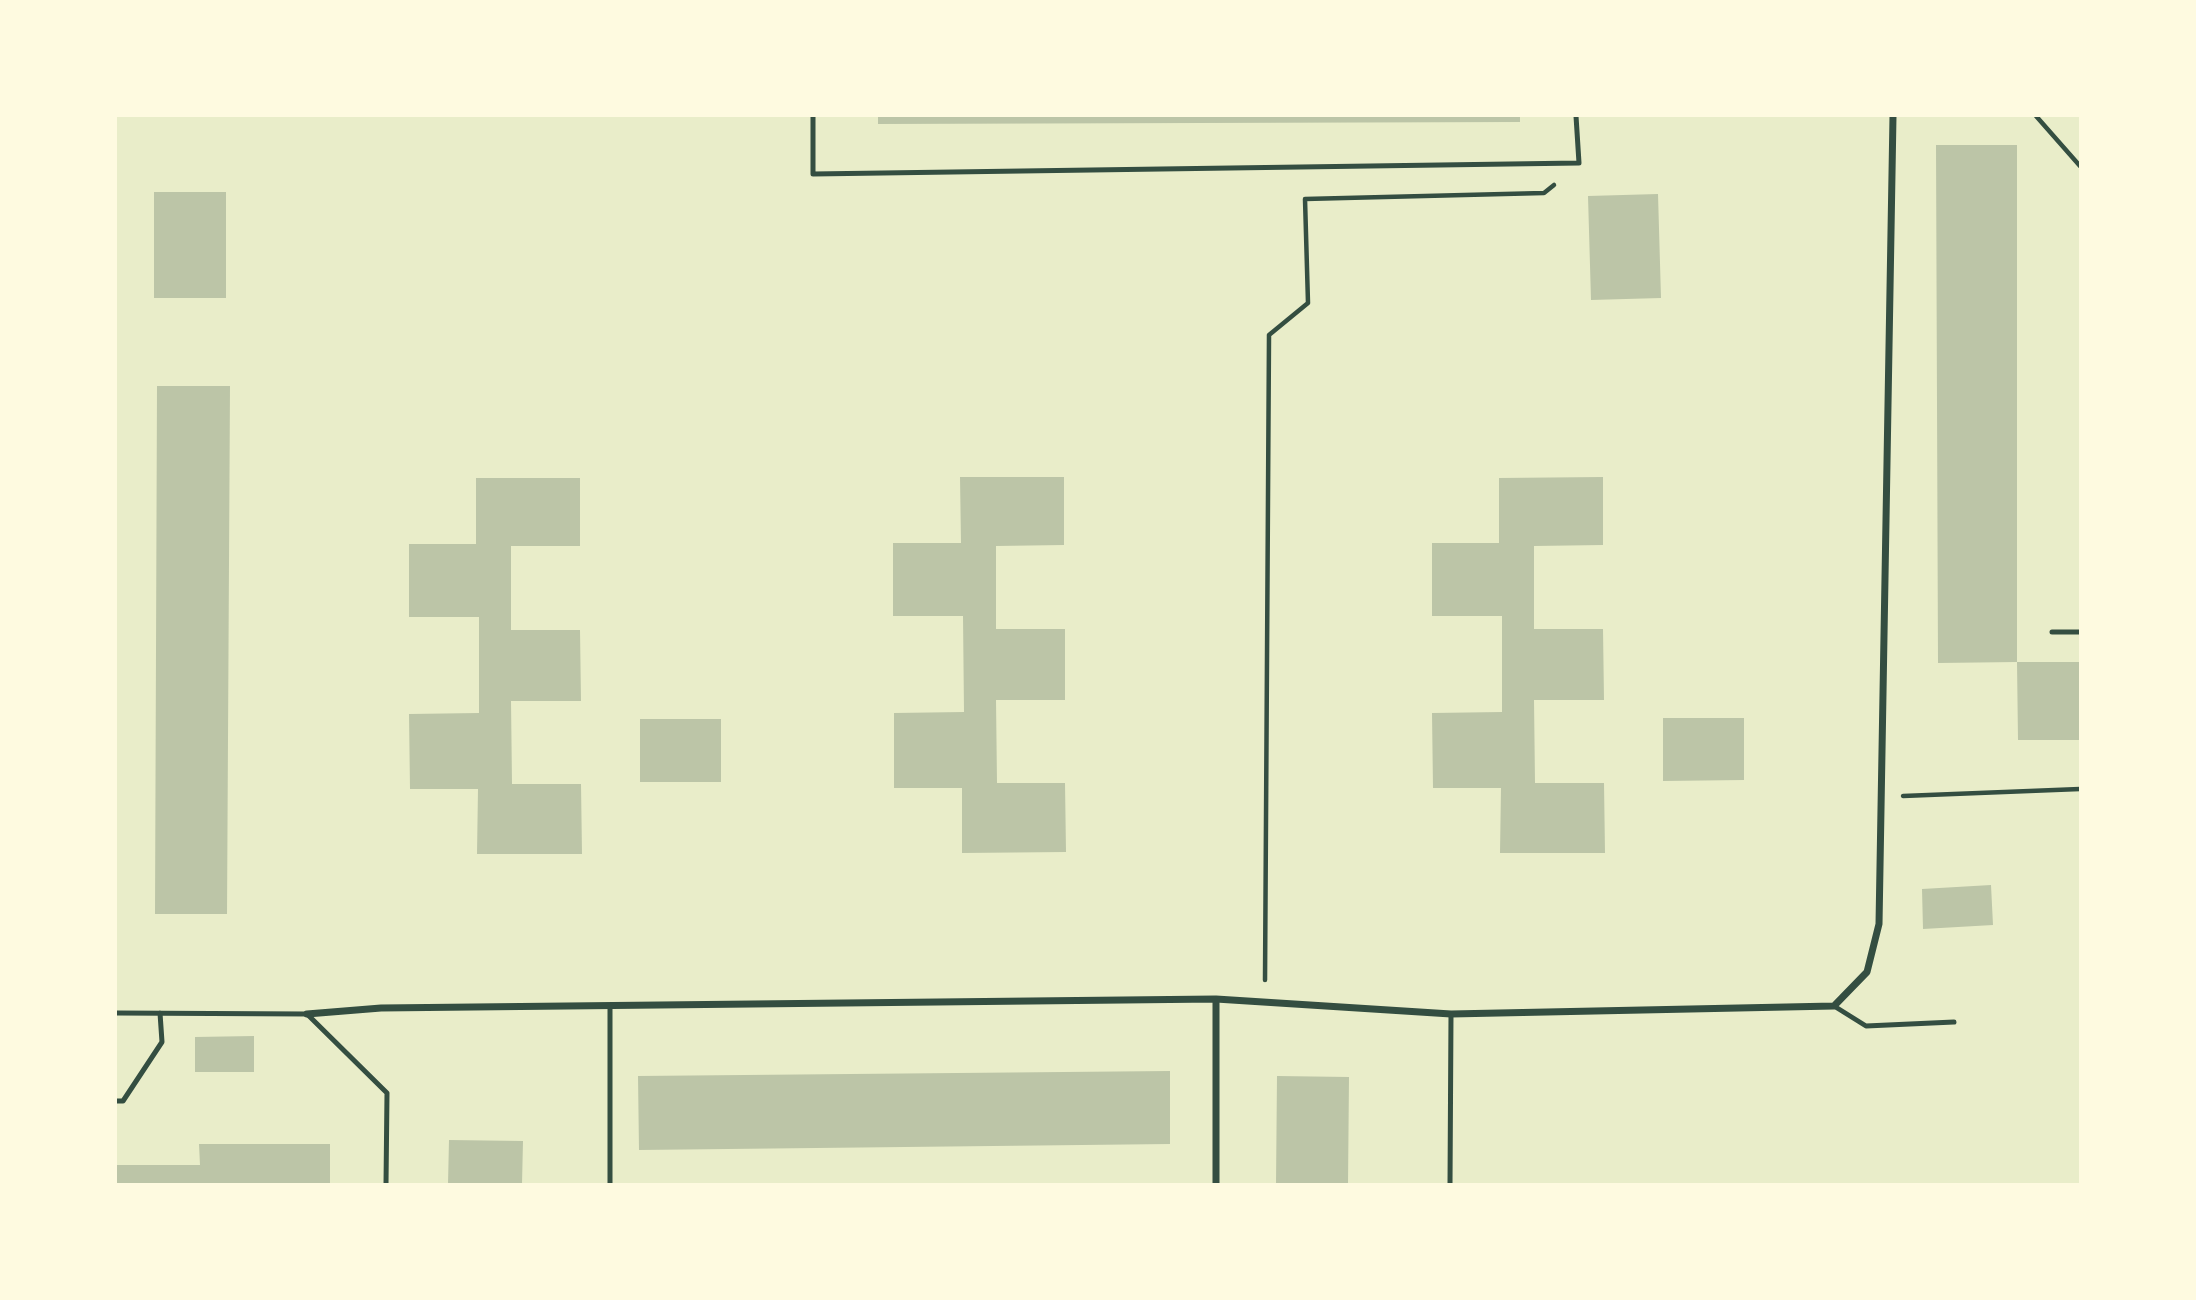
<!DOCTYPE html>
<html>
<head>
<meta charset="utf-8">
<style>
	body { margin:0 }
	#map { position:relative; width:2196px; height:1300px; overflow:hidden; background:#e9edc9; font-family:"IBM Plex Sans",sans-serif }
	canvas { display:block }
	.frame { position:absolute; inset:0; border:117px solid #fefae0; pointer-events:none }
</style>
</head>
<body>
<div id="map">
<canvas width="2196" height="1300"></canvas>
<div class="frame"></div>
</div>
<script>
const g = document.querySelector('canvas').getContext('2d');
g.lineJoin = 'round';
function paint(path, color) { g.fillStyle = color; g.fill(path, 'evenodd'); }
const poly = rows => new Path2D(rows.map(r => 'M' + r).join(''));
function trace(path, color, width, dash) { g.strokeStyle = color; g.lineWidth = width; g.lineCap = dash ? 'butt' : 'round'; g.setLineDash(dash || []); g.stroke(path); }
paint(poly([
	[878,116,1520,116,1520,122,878,124],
	[1936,145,2017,145,2017,662,1938,663],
	[154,192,226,192,226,298,154,298],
	[1658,194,1661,298,1591,300,1588,196],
	[157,386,230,386,227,914,155,914],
	[960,477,1064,477,1064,545,996,546,996,629,1065,629,1065,700,996,700,997,783,1065,783,1066,852,962,853,962,788,894,788,894,713,964,712,963,616,893,616,893,543,961,543],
	[1603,477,1603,545,1534,546,1534,629,1603,629,1604,700,1534,700,1535,783,1604,783,1605,853,1500,853,1501,788,1433,788,1432,713,1502,712,1502,616,1432,616,1432,543,1499,543,1499,478],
	[476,478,580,478,580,546,511,546,511,630,580,630,581,701,511,701,512,784,581,784,582,854,477,854,478,789,410,789,409,714,479,713,479,617,409,617,409,544,476,544],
	[2017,662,2080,662,2080,740,2018,740],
	[1663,718,1744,718,1744,780,1663,781],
	[640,719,721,719,721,782,640,782],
	[1991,885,1993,925,1923,929,1922,889],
	[254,1036,254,1072,195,1072,195,1037],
	[1170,1071,1170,1144,639,1150,638,1076],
	[1277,1076,1349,1077,1348,1184,1276,1184],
	[449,1140,523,1141,522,1184,448,1184],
	[199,1144,330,1144,330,1184,116,1184,116,1165,200,1165]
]), '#bcc5a7');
trace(poly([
	[2036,116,2080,166],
	[1903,796,2080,789],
	[1265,980,1269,335,1308,303,1305,199,1544,193,1554,185]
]), '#344e41', 4.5);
trace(poly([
	[813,116,813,174,1579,163,1576,116],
	[2052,632,2080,632],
	[610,1006,610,1184],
	[1834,1006,1866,1026,1954,1022],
	[116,1013,307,1014,387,1093,386,1184],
	[116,1101,123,1101,162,1042,160,1013],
	[1450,1184,1451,1014]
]), '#344e41', 5);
trace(poly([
	[307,1014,381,1008,1216,999,1451,1014,1834,1006,1867,972,1879,924,1893,116],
	[1216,1184,1216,999]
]), '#344e41', 7);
</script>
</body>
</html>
